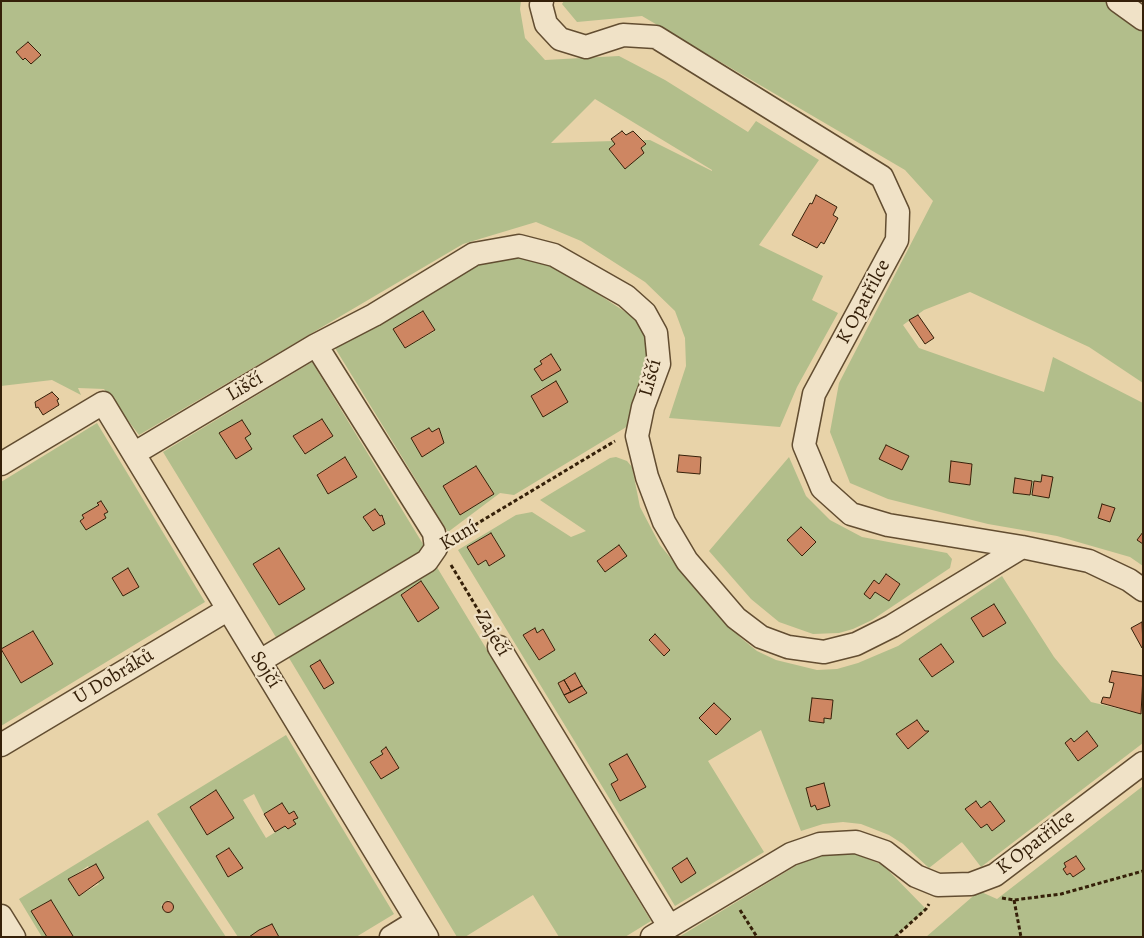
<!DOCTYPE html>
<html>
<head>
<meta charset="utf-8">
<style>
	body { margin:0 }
	#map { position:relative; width:1144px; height:938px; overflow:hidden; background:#e8d3a9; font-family:Alegreya,serif }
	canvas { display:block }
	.frame { position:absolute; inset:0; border:2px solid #352009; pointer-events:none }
</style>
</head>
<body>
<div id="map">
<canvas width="1144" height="938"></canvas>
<div class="frame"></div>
</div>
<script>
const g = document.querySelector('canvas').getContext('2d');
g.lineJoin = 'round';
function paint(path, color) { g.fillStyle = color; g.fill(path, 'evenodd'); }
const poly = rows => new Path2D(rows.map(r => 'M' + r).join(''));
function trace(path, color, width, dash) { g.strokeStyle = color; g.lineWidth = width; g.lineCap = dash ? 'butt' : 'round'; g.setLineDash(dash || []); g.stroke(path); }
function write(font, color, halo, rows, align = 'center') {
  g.font = font + ' Alegreya,serif'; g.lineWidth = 4.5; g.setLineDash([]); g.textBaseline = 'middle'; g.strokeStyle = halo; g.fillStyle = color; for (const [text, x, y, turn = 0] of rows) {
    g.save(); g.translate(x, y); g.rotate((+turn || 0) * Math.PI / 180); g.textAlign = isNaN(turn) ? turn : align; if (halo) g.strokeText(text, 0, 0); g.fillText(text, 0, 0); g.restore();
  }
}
paint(poly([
	[1,1,521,1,520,9,525,38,545,60,619,56,665,80,748,132,756,121,819,160,759,245,823,276,812,300,838,313,797,387,780,427,669,418,686,366,685,338,675,311,645,282,581,241,536,222,463,244,139,435,104,389,78,388,81,395,52,380,1,386],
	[28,42,41,54,31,64,25,58,23,60,16,52],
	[595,99,712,170,712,171,650,140,643,140,645,144,641,148,644,153,625,168,609,149,615,144,613,141,551,143],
	[564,1,1108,1,1143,28,1143,383,1089,347,970,292,924,310,903,325,919,348,1044,392,1053,357,1143,403,1143,532,1137,540,1143,544,1143,566,1130,557,1057,536,988,524,888,499,850,483,830,432,839,383,933,201,905,170,642,16,577,22,562,4],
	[886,445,908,456,879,458],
	[951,461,972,464,970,485,949,482],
	[1052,477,1049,497,1032,495,1034,481,1041,482],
	[1015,479,1032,481,1030,495,1013,493],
	[1102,504,1115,508,1111,521,1098,518],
	[527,255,560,269,636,319,652,350,633,423,514,495,500,493,448,532,335,348,469,267,492,257],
	[423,312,435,331,405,348,393,329],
	[551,354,560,370,542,381,534,369,542,364,540,360],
	[542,388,543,389,543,416,531,396],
	[429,428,432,432,439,428,444,443,422,457,411,438],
	[476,466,494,494,460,515,443,486],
	[312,362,426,549,277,639,163,452],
	[321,419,333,436,304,454,293,436],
	[242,420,250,434,245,438,252,449,236,458,219,433],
	[345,457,357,476,329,494,317,474],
	[375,509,380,516,382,515,384,518,382,520,385,524,373,531,363,517],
	[253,564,304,589,279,605],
	[97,423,205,602,1,726,1,651,21,683,53,664,32,631,1,649,1,482],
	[101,501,108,512,104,514,106,518,86,530,80,521,84,518,82,515,99,505,98,503],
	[128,569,139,587,123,596,112,578],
	[616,457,627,461,632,467,640,507,660,545,714,611,741,638,757,651,776,660,817,670,837,669,858,663,898,646,1002,576,1054,657,1091,702,1141,714,1143,711,1143,743,981,867,962,842,929,868,903,844,889,835,861,824,843,822,823,824,801,831,761,730,708,761,764,852,675,906,458,550,516,515,532,512,571,537,586,531,540,500,610,458],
	[491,533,505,556,490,566,486,560,478,565,468,547],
	[619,545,626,556,605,572,597,561],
	[994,605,1006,623,984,637,971,618],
	[534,628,537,633,543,630,555,650,539,660,523,635],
	[655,634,670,649,664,656,649,641],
	[941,644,954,662,932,677,919,659],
	[575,673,586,693,569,703,558,683],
	[812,698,833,700,831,718,824,718,823,723,809,721],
	[714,703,730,719,716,735,699,718],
	[917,720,925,731,929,731,908,749,896,734],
	[1087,731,1098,746,1078,761,1067,747],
	[609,764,645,787,620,801,611,784,618,780],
	[823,783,830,806,817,810,815,805,811,807,806,789],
	[976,801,981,808,990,802,1005,821,992,831,987,824,981,828,966,809],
	[687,859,695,873,681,883,672,868],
	[789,457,806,496,830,520,862,537,947,553,952,559,950,568,872,620,853,629,839,633,813,634,779,622,751,599,709,551],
	[801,527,816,542,802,555,787,540],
	[886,575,900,584,889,601,875,592,865,594,874,580,879,584],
	[435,564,651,921,625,937,559,937,533,895,465,937,457,937,286,653],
	[421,581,439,608,418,622,401,595],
	[320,660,322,684,321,684,310,666],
	[386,748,399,767,381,779,370,762,383,754,381,751],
	[286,735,394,914,356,937,279,937,272,925,249,937,238,937,157,814],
	[216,790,233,818,207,835,190,807],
	[254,794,264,814,282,803,289,814,294,811,298,817,293,820,295,824,288,829,285,826,266,838,243,800],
	[229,848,243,868,228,877,216,857],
	[1143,786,1143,937,926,937,979,891,997,899],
	[1076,856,1085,869,1073,877,1070,873,1067,875,1063,869,1066,867,1064,863],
	[148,820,226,937,72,937,51,900,31,911,47,937,42,937,19,899],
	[88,866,99,884,79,896,69,879],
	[169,900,174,909,167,913,161,905],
	[853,853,883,865,926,909,895,937,679,937,802,862,818,855]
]), '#b2be8b');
const building = poly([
	[28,42,41,55,31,64,25,58,23,60,16,52,28,42],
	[622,131,626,135,633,131,646,144,641,148,644,153,625,169,609,149,615,144,611,139,622,131],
	[816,195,837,207,833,215,838,218,824,244,821,242,817,248,792,235,810,203,812,204,816,195],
	[423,311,435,330,405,348,393,329,423,311],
	[918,315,934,338,925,344,909,320,918,315],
	[551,354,561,370,542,381,534,369,542,364,540,361,551,354],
	[556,381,568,402,543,417,531,396,556,381],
	[52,392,59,399,57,400,59,405,43,415,38,407,36,408,35,402,52,392],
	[322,419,333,436,305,454,293,436,322,419],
	[242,420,251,434,245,438,252,449,236,459,219,433,242,420],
	[429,428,432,432,439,428,444,443,422,457,411,438,429,428],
	[886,445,909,456,902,470,879,459,886,445],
	[679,455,701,457,700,474,677,472,679,455],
	[345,457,357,477,328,494,317,475,345,457],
	[951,461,972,464,970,485,949,482,951,461],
	[476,466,494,494,460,515,443,486,476,466],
	[1042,475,1053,477,1049,498,1032,495,1034,481,1041,482,1042,475],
	[1015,478,1032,481,1030,495,1013,493,1015,478],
	[101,501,108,512,104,514,106,518,86,530,80,521,84,518,82,515,99,505,97,503,101,501],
	[1102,504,1115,508,1110,522,1098,518,1102,504],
	[375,509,380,516,382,515,385,524,373,531,363,517,375,509],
	[801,527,816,542,802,556,787,540,801,527],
	[1143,532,1143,544,1137,540,1143,532],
	[491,533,505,556,489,566,486,560,478,565,467,547,491,533],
	[619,545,627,556,605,572,597,561,619,545],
	[279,548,305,589,279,605,253,564,279,548],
	[128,568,139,587,123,596,112,578,128,568],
	[886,574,900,584,889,601,875,592,870,599,864,594,874,580,879,584,886,574],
	[421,581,439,608,418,622,401,595,421,581],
	[994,604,1006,623,983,637,971,618,994,604],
	[1142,622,1143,647,1142,648,1131,628,1142,622],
	[535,628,537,633,543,629,555,650,539,660,523,635,535,628],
	[33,631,53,664,21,683,1,649,33,631],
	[655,634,670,650,664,656,649,640,655,634],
	[941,644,954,662,932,677,919,659,941,644],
	[320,660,334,683,324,689,310,666,320,660],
	[1112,671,1143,676,1141,714,1101,703,1103,697,1110,698,1114,683,1109,682,1112,671],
	[575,673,582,686,571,692,564,680,575,673],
	[564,680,571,692,564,695,558,683,564,680],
	[582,686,587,693,569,703,564,695,582,686],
	[812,698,833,700,831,719,824,718,824,723,809,721,812,698],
	[714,703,731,719,716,735,699,718,714,703],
	[917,720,925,731,929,731,908,749,896,734,917,720],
	[1087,731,1098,746,1078,761,1065,743,1071,738,1074,742,1087,731],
	[386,747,399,768,381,779,370,762,383,754,381,751,386,747],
	[627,754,646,787,620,801,611,784,618,780,609,764,627,754],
	[824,783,830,806,817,810,815,805,811,807,806,788,824,783],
	[216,790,234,818,207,835,190,807,216,790],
	[976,801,981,808,990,801,1005,821,992,831,987,824,981,828,965,809,976,801],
	[282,803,289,814,294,811,298,818,293,820,296,824,288,829,285,826,275,832,264,814,282,803],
	[229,848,243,868,228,877,216,856,229,848],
	[1076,856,1085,869,1073,877,1070,873,1067,875,1063,869,1066,867,1064,863,1076,856],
	[687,858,696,873,681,883,672,868,687,858],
	[96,864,104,878,79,896,68,879,96,864],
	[51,900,73,936,72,937,47,937,31,911,51,900],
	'162.5 907a5.5 5.5 0 1 1 11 0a5.5 5.5 0 1 1-11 0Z',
	[272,924,279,937,249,937,259,930,272,924]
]);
paint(building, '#ce8662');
trace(building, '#352009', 1);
const minor = poly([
	[542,1,541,5,546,24,560,39,586,47,623,35,656,37,882,177,898,212,897,240,814,394,804,445,822,488,851,514,888,525,1022,547,1089,561,1129,580,1143,590],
	[1118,1,1143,19],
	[135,453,316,345,374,315,474,254,519,246,554,255,626,296,645,313,656,333,659,364,643,407,637,436,647,477,664,522,687,561,736,618,761,637,788,647,824,652,856,644,892,626,1022,547],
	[1,464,103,403,427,937],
	[499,647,669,926],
	[260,661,427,561,436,548,434,533,316,345],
	[1,745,227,610],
	[1,916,14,937],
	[391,937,417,921],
	[652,937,791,854,820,844,856,842,885,852,916,876,938,885,971,884,995,875,1143,763]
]);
trace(minor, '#624d31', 25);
trace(poly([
	[458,535,615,441],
	[451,565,489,628],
	[1002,898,1014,900,1061,894,1143,871],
	[1014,900,1021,937],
	[740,910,757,937],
	[895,937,926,909,929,904]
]), '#352009', 3, [4, 2.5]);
trace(minor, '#f0e2c7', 22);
write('20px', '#352009', '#f0e2c7', [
	["K Opatřilce",864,302,-62],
	["Liščí",651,378,-75],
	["Liščí",245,387,-31],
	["Kuní",459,536,-31],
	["Zaječí",492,634,59],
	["Sojčí",265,670,58],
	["U Dobráků",114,677,-31],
	["K Opatřilce",1036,843,-37]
]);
</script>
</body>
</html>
